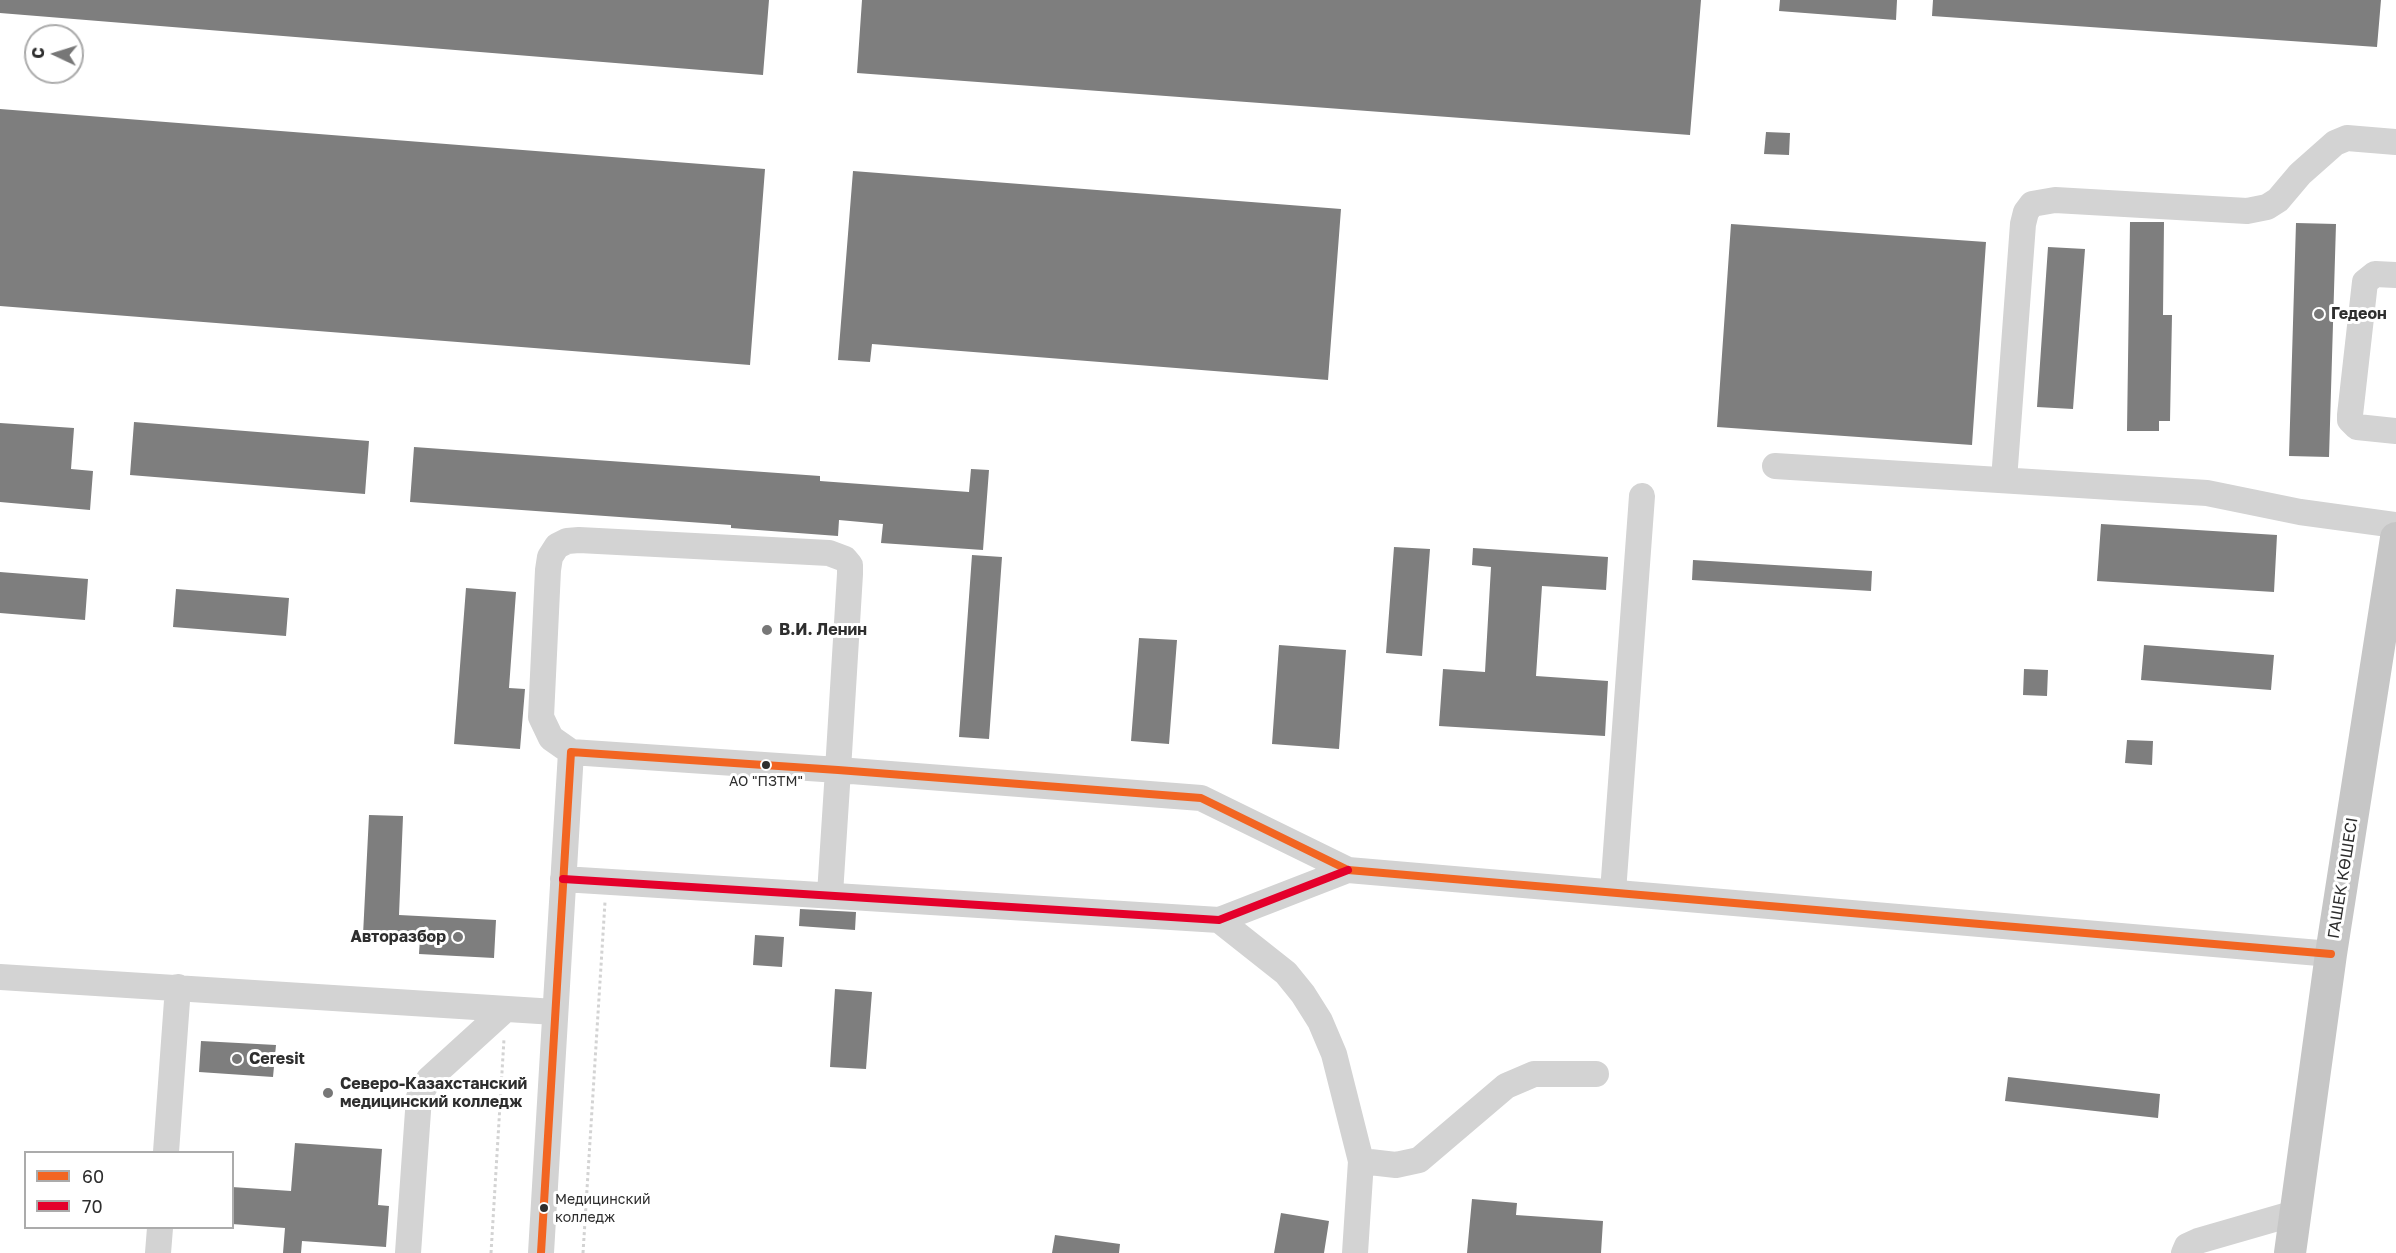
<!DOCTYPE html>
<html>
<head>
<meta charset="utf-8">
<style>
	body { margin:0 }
	#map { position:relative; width:2396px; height:1253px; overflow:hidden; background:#fff; font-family:"Golos Text",sans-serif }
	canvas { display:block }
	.legend { position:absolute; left:24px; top:1151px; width:210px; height:78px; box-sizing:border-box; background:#fff; border:2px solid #ababab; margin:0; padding:8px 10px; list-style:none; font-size:18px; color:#2e2e2e }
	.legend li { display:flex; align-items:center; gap:12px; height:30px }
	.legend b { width:30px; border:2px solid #ababab }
	.north { position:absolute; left:24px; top:24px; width:60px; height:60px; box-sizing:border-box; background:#fff; border:2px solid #ababab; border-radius:50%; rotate:274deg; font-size:16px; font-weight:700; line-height:24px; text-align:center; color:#2e2e2e }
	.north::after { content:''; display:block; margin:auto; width:21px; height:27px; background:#777; clip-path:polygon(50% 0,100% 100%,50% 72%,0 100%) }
</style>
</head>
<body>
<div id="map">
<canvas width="2396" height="1253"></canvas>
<ul class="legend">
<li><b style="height:8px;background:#f26522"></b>60</li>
<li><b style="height:8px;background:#e4002b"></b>70</li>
</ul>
<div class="north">С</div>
</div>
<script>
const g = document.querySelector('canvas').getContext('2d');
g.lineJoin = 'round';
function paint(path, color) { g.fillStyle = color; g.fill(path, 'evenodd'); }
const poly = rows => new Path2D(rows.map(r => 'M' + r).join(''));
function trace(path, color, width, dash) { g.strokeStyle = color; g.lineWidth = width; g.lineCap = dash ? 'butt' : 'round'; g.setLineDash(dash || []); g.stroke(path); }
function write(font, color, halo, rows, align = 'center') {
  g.font = font + ' "Golos Text",sans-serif'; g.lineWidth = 6; g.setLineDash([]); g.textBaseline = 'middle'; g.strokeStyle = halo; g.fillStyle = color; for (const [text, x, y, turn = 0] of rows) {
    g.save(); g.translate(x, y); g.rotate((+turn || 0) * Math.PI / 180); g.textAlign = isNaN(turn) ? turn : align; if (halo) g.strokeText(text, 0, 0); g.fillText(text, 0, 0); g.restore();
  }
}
paint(poly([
	[0,0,769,0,763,75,0,13],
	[862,0,1701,0,1690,135,857,73],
	[1780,0,1897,0,1896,20,1779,11],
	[1933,0,2381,0,2377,47,1932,16],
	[0,109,765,169,750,365,0,306],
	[1766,132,1790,133,1789,155,1764,154],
	[853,171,1341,209,1328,380,872,344,870,362,838,360],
	[2130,222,2164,222,2163,315,2172,315,2170,421,2159,421,2159,431,2127,431],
	[2296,223,2336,224,2329,457,2289,456],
	[1731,224,1986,242,1972,445,1717,427],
	[2048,247,2085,249,2073,409,2037,407],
	[134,422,369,441,365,494,130,475],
	[0,423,74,428,71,469,93,471,90,510,0,502],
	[414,447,820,476,820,481,969,492,971,469,989,470,983,550,881,543,883,524,839,520,838,536,731,528,731,525,410,502],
	[2101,524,2277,535,2274,592,2097,581],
	[1394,547,1430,549,1422,656,1386,653],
	[1473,548,1608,557,1606,590,1542,586,1536,676,1608,681,1605,736,1439,726,1443,669,1485,672,1491,567,1472,565],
	[972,555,1002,557,989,739,959,737],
	[1693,560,1872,571,1871,591,1692,580],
	[0,572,88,579,85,620,0,613],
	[466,588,516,592,509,688,525,689,520,749,454,744],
	[176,589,289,598,286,636,173,627],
	[1139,638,1177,640,1169,744,1131,741],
	[1279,645,1346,650,1339,749,1272,744],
	[2144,645,2274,655,2271,690,2141,680],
	[2024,669,2048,670,2047,696,2023,695],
	[2127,740,2153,741,2152,765,2125,763],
	[369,815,403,816,399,915,496,920,494,958,419,954,420,938,363,935],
	[800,909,856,912,855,930,799,926],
	[755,935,784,937,782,967,753,965],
	[835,989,872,992,866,1069,830,1067],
	[201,1041,276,1045,273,1077,199,1072],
	[2008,1077,2160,1094,2158,1118,2005,1101],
	[295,1143,382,1149,378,1205,389,1206,386,1247,302,1241,301,1253,283,1253,285,1228,232,1224,232,1187,291,1191],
	[1472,1199,1517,1203,1516,1215,1603,1221,1601,1253,1467,1253],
	[1281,1213,1329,1221,1324,1253,1274,1253],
	[1055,1235,1120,1244,1119,1253,1052,1253]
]), '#7e7e7e');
trace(poly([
	[491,1253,504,1039],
	[583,1253,605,902]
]), '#d3d3d3', 3, [3, 3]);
trace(poly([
	[2396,275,2375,274,2365,282,2350,415,2350,420,2357,427,2396,431],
	[1775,466,2207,493,2300,512,2396,525],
	[2004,480,2023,224,2026,212,2032,204,2055,200,2247,211,2267,207,2278,200,2300,174,2335,143,2347,138,2396,142],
	[563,879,1219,920,1348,870],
	[1613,892,1642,496],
	[830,894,838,770,850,574,850,565,845,559,829,553,579,540,567,541,557,546,550,557,548,570,541,717,551,738,571,752,838,770,1201,798,1348,870,2331,954],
	[1219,920,1286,973,1303,994,1320,1021,1334,1054,1361,1161,1355,1253],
	[0,977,555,1012],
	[166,1152,178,987],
	[1361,1161,1396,1165,1419,1160,1506,1086,1534,1074,1596,1074],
	[158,1253,160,1228],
	[408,1253,419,1097,429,1079,506,1009],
	[541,1253,571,752],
	[2184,1253,2187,1246,2198,1241,2295,1213]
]), '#d3d3d3', 26);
trace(poly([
	[2290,1253,2331,954,2396,538]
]), '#c6c6c6', 32);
trace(poly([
	[541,1253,571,752,838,770,1201,798,1348,870,2331,954]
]), '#f26522', 8);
trace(poly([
	[563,879,1219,920,1348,870]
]), '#e4002b', 8);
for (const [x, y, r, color] of [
	[2319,314,6,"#777"],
	[767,630,6,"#777"],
	[766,765,5,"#2e2e2e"],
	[458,937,6,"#777"],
	[237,1059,6,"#777"],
	[328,1093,6,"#777"],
	[544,1208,5,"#2e2e2e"]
]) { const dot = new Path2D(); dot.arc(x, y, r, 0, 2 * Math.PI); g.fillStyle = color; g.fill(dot); trace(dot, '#fff', 2); }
write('14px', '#2e2e2e', '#fff', [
	["АО \"ПЗТМ\"",766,782],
	["Медицинский",555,1200,"left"],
	["колледж",555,1218,"left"]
]);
write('bold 16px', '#2e2e2e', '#fff', [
	["Гедеон",2331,314],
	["В.И. Ленин",779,630],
	["Авторазбор",446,937,"right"],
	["Ceresit",249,1059],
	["Северо-Казахстанский",340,1084],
	["медицинский колледж",340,1102]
], 'left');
write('16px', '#2e2e2e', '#fff', [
	["ГАШЕК КӨШЕСІ",2343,878,-81]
]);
</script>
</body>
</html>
